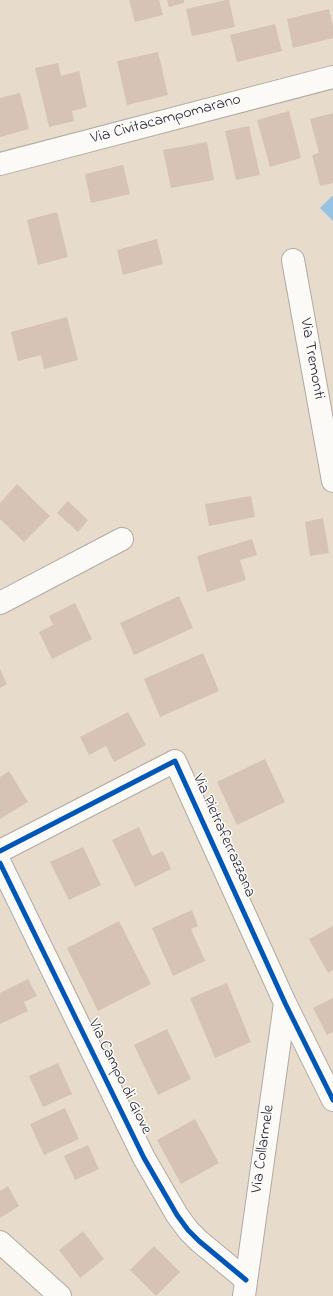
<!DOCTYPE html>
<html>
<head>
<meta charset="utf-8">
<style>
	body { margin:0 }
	canvas { display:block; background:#e7dbcb }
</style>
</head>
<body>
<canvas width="333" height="1296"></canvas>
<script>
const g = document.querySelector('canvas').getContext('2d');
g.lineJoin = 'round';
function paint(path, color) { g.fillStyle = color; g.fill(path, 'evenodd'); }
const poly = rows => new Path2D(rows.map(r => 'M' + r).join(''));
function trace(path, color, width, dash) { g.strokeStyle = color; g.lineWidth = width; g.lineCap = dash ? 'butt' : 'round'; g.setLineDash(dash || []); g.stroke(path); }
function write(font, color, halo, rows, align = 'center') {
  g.font = font + ' "Indie Flower",sans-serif'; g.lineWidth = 3; g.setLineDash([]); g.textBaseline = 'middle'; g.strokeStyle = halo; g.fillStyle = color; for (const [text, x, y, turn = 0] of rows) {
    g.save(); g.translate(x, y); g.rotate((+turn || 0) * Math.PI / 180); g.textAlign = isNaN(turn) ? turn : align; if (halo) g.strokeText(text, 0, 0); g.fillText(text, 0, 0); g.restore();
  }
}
paint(poly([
	[332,196,333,197,333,221,320,208]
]), '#98c2e1');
paint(poly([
	[129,0,159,0,163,15,135,22],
	[167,0,184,0,184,3,169,7],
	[226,0,229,0,235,27,192,36,186,9],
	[329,9,333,26,333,38,293,48,287,19],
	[275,24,282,51,237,62,230,35],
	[158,52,168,95,127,105,117,61],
	[58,63,61,76,79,71,87,107,72,111,74,121,49,127,35,68],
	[20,93,29,129,0,137,0,98],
	[289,111,301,158,270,167,257,120],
	[333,113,333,183,320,186,312,155,319,153,310,119],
	[249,126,260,175,236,180,225,131],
	[207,142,214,180,171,188,163,150],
	[123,165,130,194,91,203,85,174],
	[57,212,68,257,38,265,27,220],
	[157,239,163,264,123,275,117,250],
	[67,317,78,360,44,369,41,355,18,361,11,332],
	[17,484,50,516,24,542,0,519,0,503],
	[251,496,255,517,209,526,205,504],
	[68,501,88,520,78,532,57,513],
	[323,518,329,553,310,556,305,522],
	[252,539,257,555,240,560,246,580,207,592,197,556],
	[179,596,193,628,134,655,120,623],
	[75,603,92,639,52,659,39,632,53,625,49,616],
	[203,653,219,691,160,717,144,679],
	[0,669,7,684,0,688],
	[128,712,146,745,114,762,106,746,89,755,80,737],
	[265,759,285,802,237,825,217,782],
	[9,771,28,802,0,819,0,777],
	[139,827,152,856,163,851,171,869,135,887,112,840],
	[83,847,101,885,69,900,50,862],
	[192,910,198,926,191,929,205,961,173,976,152,928],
	[119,921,151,984,98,1011,67,948],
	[333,926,333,970,328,973,309,939],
	[28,979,37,996,24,1002,28,1011,0,1024,0,993],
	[227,983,251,1042,215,1058,190,998],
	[333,998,333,1032,327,1035,313,1008],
	[167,1029,191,1079,158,1095,134,1045],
	[58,1063,72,1094,43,1107,29,1076],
	[65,1108,79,1139,44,1155,30,1124],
	[195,1119,219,1163,181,1184,157,1140],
	[88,1145,99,1169,75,1180,64,1156],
	[8,1186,19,1206,0,1218,0,1191],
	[83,1231,104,1259,80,1278,59,1250],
	[154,1246,180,1272,156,1296,130,1270]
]), '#d6c3b6');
const minor = poly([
	[0,164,333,77],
	[293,260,333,481],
	[0,603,122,539],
	[0,851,175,761,285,1003,333,1100],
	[0,863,144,1158,177,1215,188,1230,199,1241,246,1280],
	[0,1242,60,1296],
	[244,1296,285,1003]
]);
trace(minor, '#b2aaa2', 24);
trace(minor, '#fbfaf7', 22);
trace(poly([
	[0,851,175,761,285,1003,333,1100],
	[0,863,144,1158,177,1215,188,1230,199,1241,246,1280]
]), '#0057b8', 5);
write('16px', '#22223b', '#fdfcf7', [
	["Via Civitacampomarano",166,120,-15],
	["Via Tremonti",311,359,80],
	["Via Pietraferrazzana",223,836,66],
	["Via Campo di Giove",119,1077,64],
	["Via Collarmele",264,1149,-82]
]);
</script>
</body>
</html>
